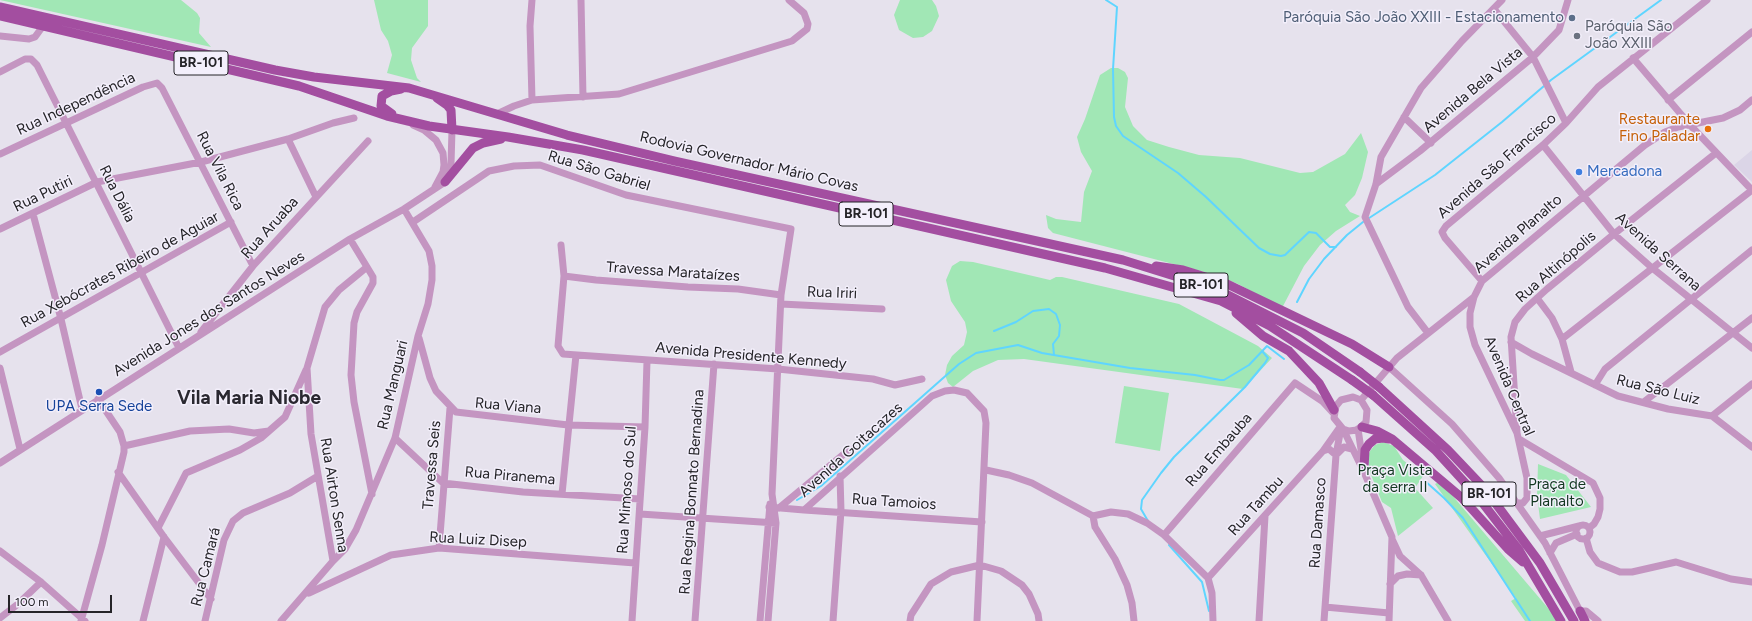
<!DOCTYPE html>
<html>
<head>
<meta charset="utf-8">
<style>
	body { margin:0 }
	#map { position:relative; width:1752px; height:621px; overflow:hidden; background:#e6e2ed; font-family:Figtree,sans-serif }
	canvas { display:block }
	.scale { position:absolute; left:8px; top:595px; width:104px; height:18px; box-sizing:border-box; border:2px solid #252428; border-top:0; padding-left:5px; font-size:12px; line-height:14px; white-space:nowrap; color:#252428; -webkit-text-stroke:3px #f3effb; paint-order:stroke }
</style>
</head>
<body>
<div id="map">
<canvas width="1752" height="621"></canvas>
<div class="scale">100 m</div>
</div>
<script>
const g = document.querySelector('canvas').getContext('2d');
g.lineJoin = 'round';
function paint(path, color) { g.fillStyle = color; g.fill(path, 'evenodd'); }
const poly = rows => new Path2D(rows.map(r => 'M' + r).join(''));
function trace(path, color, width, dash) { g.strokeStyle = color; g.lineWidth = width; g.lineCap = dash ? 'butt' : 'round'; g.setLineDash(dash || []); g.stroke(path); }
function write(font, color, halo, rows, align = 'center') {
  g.font = font + ' Figtree,sans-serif'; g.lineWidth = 3; g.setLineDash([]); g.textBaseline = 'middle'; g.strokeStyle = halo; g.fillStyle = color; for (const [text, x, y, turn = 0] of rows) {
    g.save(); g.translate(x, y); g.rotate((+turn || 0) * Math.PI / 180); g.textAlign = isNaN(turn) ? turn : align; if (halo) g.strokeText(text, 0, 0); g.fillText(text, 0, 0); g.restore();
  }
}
paint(poly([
	[1752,150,1752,182,1734,165]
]), '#dbd5e7');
paint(poly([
	[0,0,181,0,197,13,200,18,199,33,211,47],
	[374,0,428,0,428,26,412,48,411,60,417,78,421,82,387,73,392,55,388,41,381,30],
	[900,0,932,0,936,6,939,16,932,31,923,37,913,38,899,30,894,15],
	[1111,68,1118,68,1125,72,1128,78,1125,107,1133,126,1147,140,1169,147,1199,155,1240,158,1300,173,1313,172,1345,154,1361,133,1368,152,1362,178,1355,195,1345,205,1350,212,1360,216,1336,231,1320,245,1304,266,1282,308,1238,284,1216,275,1053,233,1048,228,1046,215,1056,219,1081,222,1084,192,1092,171,1081,152,1077,137,1085,119,1100,75],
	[960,261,973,262,1050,280,1056,277,1062,277,1179,304,1258,346,1272,358,1243,389,1024,359,998,360,973,371,953,387,948,383,945,375,947,365,952,356,964,345,967,332,965,322,951,301,946,280,952,266],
	[1124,386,1169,393,1160,451,1115,443],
	[1383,442,1394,446,1403,460,1423,476,1415,488,1433,508,1398,536,1391,508,1382,502,1369,470,1368,456,1370,451,1375,445],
	[1538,464,1566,475,1591,507,1540,519,1537,496],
	[1440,481,1559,621,1525,621,1511,601,1516,598,1435,484]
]), '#a1e7b5');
trace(poly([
	[1106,0,1117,7,1113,69,1114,117,1116,126,1123,136,1178,173,1206,197,1259,248,1270,254,1281,256,1285,255,1309,232,1316,233,1330,247,1336,247],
	[1297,302,1309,279,1324,259,1347,235,1363,222,1435,175,1502,122,1551,80,1661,0],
	[994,331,1016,322,1033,311,1049,309,1056,314,1060,325,1059,336,1053,344,1054,355],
	[1425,481,1444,498,1463,518,1530,621],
	[797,500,821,486,959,364,976,353,1018,345,1042,353,1130,368,1195,375,1220,380,1224,380,1249,365,1267,346,1284,359],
	[1148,521,1141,509,1142,500,1161,473,1174,457,1245,387,1265,363,1268,358,1262,351],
	[1169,545,1202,582,1209,611]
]), '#5fd5ff', 2);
trace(poly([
	[581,0,583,97],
	[1494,9,1533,57,1566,123],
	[0,36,29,39,35,37,43,26],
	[1633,58,1691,126,1752,190],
	[0,72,25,59,31,59,37,65,179,348],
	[532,100,530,26,532,0],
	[1668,100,1752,32],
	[497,114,514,106,532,100,619,94,792,41,807,29,808,24,804,13,789,0],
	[1404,117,1431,143],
	[413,125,424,130,436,140,443,153,444,165,443,172,435,187],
	[288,139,316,197],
	[1543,145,1614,234,1651,267,1752,348],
	[0,154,143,87,157,83,162,88,253,266],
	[1376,184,1420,151,1533,57,1559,30,1568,0],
	[33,214,61,319,82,409],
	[413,222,489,171,514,166,540,165,626,195,791,229,781,295,772,494,776,523,768,621],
	[0,229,97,182,201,162,288,139,333,123,354,118],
	[561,245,564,276,558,346,563,354,778,369,873,379,895,385,922,379],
	[367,267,373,277,373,283,357,312,354,323,351,375,354,402,372,494],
	[564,276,596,280,688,287,738,289,781,295],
	[1482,281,1445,238,1442,232,1446,226,1543,145,1566,123,1598,87,1707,0],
	[1474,297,1470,313,1470,327,1475,345,1517,433,1527,478,1527,498,1523,503,1517,503],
	[1537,298,1552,318,1562,339],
	[781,304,882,309],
	[201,332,253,266,368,141],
	[1428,333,1408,307,1365,217,1376,184,1381,157,1421,88,1462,41,1502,0],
	[419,338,430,378,436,391,456,412,568,425,645,427],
	[1511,342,1532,354,1618,396,1668,409,1712,416,1752,447],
	[0,352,231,222],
	[1389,367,1452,424,1499,478,1545,543,1580,611,1586,611,1598,621],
	[0,368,20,449],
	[1571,372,1562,339,1752,190],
	[1595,385,1605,369,1752,250],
	[1361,400,1397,358,1474,297,1482,281,1645,145,1665,132,1678,127,1723,118,1740,110,1752,100],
	[1645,401,1752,318],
	[1712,416,1752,384],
	[1343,429,1349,431,1357,430,1366,422,1367,410,1361,400,1353,397,1341,400,1336,406,1334,418,1343,429,1364,472,1392,537,1389,621],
	[1358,429,1362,456],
	[1517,433,1511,337,1515,322,1525,309,1547,289,1614,234,1716,153],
	[395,438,443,483,523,492,640,499],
	[1519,439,1593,483,1600,498,1600,509,1598,517,1594,524,1589,528],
	[124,446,190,431,229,429,254,433,269,431,285,417,306,370],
	[1323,451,1329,449,1336,455,1344,447,1352,449],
	[0,463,350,239,404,209,445,182,451,164,452,130],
	[986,470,1009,475,1032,483,1093,516,1111,512,1128,514,1147,523,1164,535,1208,578,1212,593,1213,621],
	[118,472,164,537,211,599],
	[562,494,576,355],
	[769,507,804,510,932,396,945,391,954,390,967,393,984,411,986,423,977,621],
	[779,508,850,449],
	[804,510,982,522],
	[640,514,776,523],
	[1093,516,1095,527,1115,559,1127,585,1132,603,1134,621],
	'1576 532a7 7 0 1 1 14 0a7 7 0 1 1-14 0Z',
	[158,528,186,473,240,450,261,438,269,431],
	[1164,535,1295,383,1322,401,1334,414],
	[1540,536,1579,526],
	[1586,538,1590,552,1598,563,1620,572,1632,572,1676,562,1731,579,1752,582],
	[1392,539,1400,556,1421,575,1448,621],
	[439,548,450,408],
	[0,551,41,582,85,621],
	[1550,553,1556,543,1577,534],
	[333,561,345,549,356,530,395,438,418,336,428,304,432,280,432,266,429,251,404,209],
	[1208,578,1323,451,1340,427],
	[1390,584,1398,576,1407,574,1421,575],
	[309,593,391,555,439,548,635,563],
	[1325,607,1389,613],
	[0,618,18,604,41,582],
	[81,621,102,545,124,452,124,446,120,432,98,399],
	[143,621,164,537],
	[205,621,224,540,233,521,243,513,290,493,318,476],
	[281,621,333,561,311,434,307,368,325,307,339,290,367,267,350,239],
	[632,621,645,427,647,361],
	[695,621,714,364],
	[760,621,770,504],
	[833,621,841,511,840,476],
	[910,621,911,615,931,584,951,572,980,565,1001,571,1022,585,1029,594,1038,614,1039,621],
	[1259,621,1265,516],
	[1324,621,1336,455,1341,428]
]), '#c495c1', 7);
trace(poly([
	[0,7,275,70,314,77,409,88,567,135,675,161,1123,260,1216,289,1303,333,1360,372],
	[0,16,299,86,387,116,429,126,508,137,583,150,1105,268,1221,301,1270,326,1352,380],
	[437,98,447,105,451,110,452,130],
	[392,114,381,106,382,96,391,91,401,89],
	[445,182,473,148,483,143,501,139],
	[1156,266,1183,270,1225,283,1352,344,1389,367],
	[1236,313,1263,336,1289,351,1319,383,1334,410],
	[1379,387,1448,450,1485,489,1540,563,1574,621],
	[1373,395,1436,451,1478,497,1519,550,1561,621],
	[1362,427,1377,431,1392,439,1462,498,1508,549,1523,562],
	[1364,468,1365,450,1369,444,1375,439,1383,438,1389,439],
	[1580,611,1585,621]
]), '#a34ea0', 9);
trace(poly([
	[1360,372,1379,387],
	[1352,380,1373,395]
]), '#a34ea0', 9);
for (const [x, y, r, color] of [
	[1572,18,4,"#5c6f8a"],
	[1577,36,4,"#6b7280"],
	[1708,129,4,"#e8710a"],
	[1579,172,4,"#3f7fe0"],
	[99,392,4,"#1a4fb4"]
]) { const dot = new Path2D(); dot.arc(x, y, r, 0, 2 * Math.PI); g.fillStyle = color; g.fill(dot); trace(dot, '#f3effb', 1.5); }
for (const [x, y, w] of [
	[201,63,54],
	[866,214,54],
	[1201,285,54],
	[1489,494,54]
]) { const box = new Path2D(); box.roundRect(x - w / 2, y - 12, w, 24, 3); g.fillStyle = '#f3effb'; g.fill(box); trace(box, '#252428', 1); }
write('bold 14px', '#252428', null, [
	["BR-101",201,63],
	["BR-101",866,214],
	["BR-101",1201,285],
	["BR-101",1489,494]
]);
write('15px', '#4e5e75', '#f3effb', [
	["Paróquia São João XXIII - Estacionamento",1564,18]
], 'right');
write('15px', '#5b616d', '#f3effb', [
	["Paróquia São",1585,27],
	["João XXIII",1585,44]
], 'left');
write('15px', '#252428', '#f3effb', [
	["Avenida Bela Vista",1473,90,-40],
	["Rua Independência",76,104,-25],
	["Rodovia Governador Mário Covas",749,162,13],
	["Avenida São Francisco",1497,166,-41],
	["Rua Vila Rica",220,171,63],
	["Rua São Gabriel",599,171,17],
	["Rua Putiri",43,194,-26],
	["Rua Dália",117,194,63],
	["Rua Aruaba",270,228,-48],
	["Avenida Planalto",1518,234,-41],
	["Avenida Serrana",1658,252,42],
	["Rua Altinópolis",1556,267,-41],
	["Rua Xebócrates Ribeiro de Aguiar",120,270,-29],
	["Travessa Marataízes",673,272,4],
	["Rua Iriri",832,293,2],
	["Avenida Jones dos Santos Neves",209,314,-32],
	["Avenida Presidente Kennedy",751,356,5],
	["Rua Manguari",393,385,-77],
	["Avenida Central",1509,386,67],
	["Rua São Luiz",1658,390,14],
	["Rua Viana",508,406,5],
	["Avenida Goitacazes",851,450,-42],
	["Rua Embauba",1219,450,-49],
	["Travessa Seis",432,465,-85],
	["Rua Piranema",510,476,5],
	["Rua Mimoso do Sul",627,490,-86],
	["Rua Regina Bonnato Bernadina",692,492,-86],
	["Rua Airton Senna",334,495,81],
	["Rua Tamoios",894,502,4],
	["Rua Tambu",1256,506,-48],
	["Rua Damasco",1318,523,-86],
	["Rua Luiz Disep",478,540,3],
	["Rua Camará",206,567,-76]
]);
write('15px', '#c56008', '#f3effb', [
	["Restaurante",1700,120],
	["Fino Paladar",1700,137]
], 'right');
write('15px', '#366cbe', '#f3effb', [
	["Mercadona",1587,172]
], 'left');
write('15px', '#164399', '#f3effb', [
	["UPA Serra Sede",99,407]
]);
write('15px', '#123720', '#f3effb', [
	["Praça Vista",1395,471],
	["da serra II",1395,488],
	["Praça de",1557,485],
	["Planalto",1557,502]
]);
write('bold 19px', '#2a2830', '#f3effb', [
	["Vila Maria Niobe",249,398]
]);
</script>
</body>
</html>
